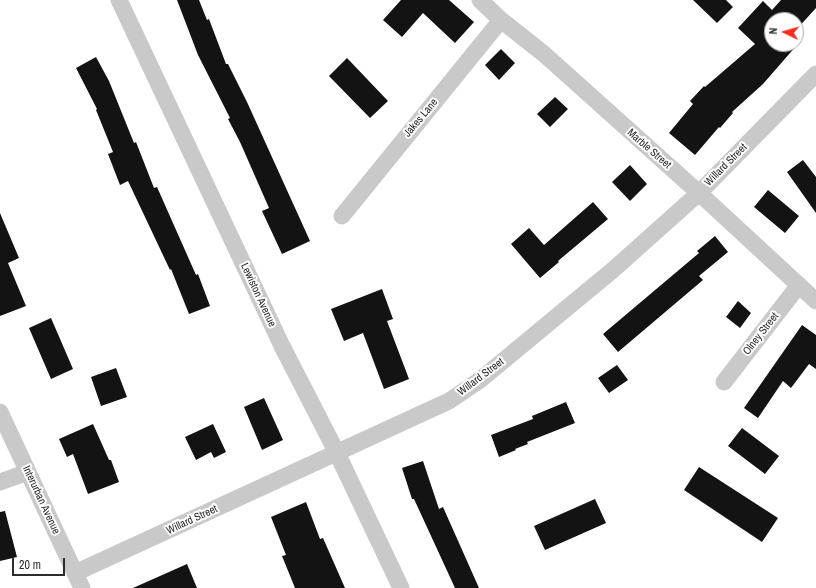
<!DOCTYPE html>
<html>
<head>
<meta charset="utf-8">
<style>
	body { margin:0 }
	#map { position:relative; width:816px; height:588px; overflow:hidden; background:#fff; font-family:"Archivo Narrow",sans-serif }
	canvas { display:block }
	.north { position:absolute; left:764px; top:12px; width:40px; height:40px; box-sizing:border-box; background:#fff; border:1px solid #ababab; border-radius:50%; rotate:275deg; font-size:11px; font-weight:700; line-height:16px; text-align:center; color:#2c2c2c }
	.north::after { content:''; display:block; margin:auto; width:14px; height:18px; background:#f22d1f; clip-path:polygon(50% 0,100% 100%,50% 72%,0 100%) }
	.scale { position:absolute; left:12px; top:558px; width:53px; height:18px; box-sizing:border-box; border:2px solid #2c2c2c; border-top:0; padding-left:5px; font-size:12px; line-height:14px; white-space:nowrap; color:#2c2c2c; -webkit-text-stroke:3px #fff; paint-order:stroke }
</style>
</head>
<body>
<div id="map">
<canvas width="816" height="588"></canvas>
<div class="north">N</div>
<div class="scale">20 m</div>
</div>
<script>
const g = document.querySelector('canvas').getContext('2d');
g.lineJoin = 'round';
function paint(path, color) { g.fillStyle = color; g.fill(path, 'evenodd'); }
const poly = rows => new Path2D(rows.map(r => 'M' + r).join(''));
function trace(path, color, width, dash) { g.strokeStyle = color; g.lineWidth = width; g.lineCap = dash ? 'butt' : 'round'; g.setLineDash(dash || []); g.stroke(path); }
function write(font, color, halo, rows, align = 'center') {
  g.font = font + ' "Archivo Narrow",sans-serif'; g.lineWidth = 4; g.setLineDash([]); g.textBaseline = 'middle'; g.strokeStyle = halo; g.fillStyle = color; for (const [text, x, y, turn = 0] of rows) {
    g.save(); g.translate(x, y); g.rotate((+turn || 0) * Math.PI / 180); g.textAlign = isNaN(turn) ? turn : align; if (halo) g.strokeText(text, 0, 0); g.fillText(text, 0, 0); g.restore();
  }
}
paint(poly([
	[177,0,199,0,207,20,209,19,226,64,228,64,247,102,310,241,282,254,262,211,269,208,240,142,228,119,230,118,198,55],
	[401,0,449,0,474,22,455,43,423,13,402,37,383,20],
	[693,0,726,0,733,7,717,23],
	[781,0,816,0,816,8,796,30,796,20,772,20,772,44,796,44,797,45,763,84,732,112,733,113,720,128,719,127,695,155,669,133,693,104,690,101,704,86,705,87,755,44,738,28,763,1,772,10],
	[501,49,515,63,499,80,485,65],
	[96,57,109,81,134,143,136,142,154,188,157,187,196,275,198,274,210,306,189,314,171,269,170,270,128,181,120,185,108,154,113,152,96,110,97,109,76,68],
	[347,58,388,101,370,118,329,76],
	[555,97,568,109,550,127,537,114],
	[803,160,816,177,816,213,787,172],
	[630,165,647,184,630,201,612,182],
	[768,190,799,216,785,233,754,207],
	[593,202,608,219,558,261,559,262,540,278,511,244,529,228,544,245],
	[0,213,19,258,8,263,26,306,0,316],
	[715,236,728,252,699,276,703,280,618,352,603,334,699,253,697,251],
	[382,289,393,319,387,321,409,379,384,389,363,333,344,341,331,309],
	[738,301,751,313,740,328,726,317],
	[51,318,73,369,51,379,29,328],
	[802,325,816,335,816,369,809,364,791,388,783,381,758,418,744,408],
	[617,365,628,380,609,393,598,378],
	[116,368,127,397,101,406,91,377],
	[264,398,283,440,262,450,244,407],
	[566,402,575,423,527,442,528,444,515,449,516,450,499,457,491,435,533,419,532,416],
	[93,424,109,460,111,460,119,482,88,494,73,454,67,457,59,439],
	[213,424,226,452,214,458,211,452,196,460,185,437],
	[742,428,779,456,765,474,728,446],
	[423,461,439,509,443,507,479,588,455,588,414,499,412,499,402,468],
	[699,467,778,518,762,542,684,490],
	[595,499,606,523,545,550,534,526],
	[306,502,320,539,323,538,345,588,295,588,282,556,286,555,271,517],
	[5,511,17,557,0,561,0,512],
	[187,564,197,588,133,588]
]), '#131313');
trace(poly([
	[119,0,282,346,337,453,401,588],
	[480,0,501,20,544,54,699,193,816,301],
	[342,216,501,20],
	[724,382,799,285],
	[0,412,82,588],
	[0,482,28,472],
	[75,573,449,401,480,380,614,269,699,193,816,74]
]), '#c9c9c9', 17);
write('11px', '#2c2c2c', '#fff', [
	["Jakes Lane",421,118,-50],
	["Marble Street",649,149,41],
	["Willard Street",726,165,-45],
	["Lewiston Avenue",258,295,65],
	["Olney Street",761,334,-52],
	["Willard Street",481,377,-37],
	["Interurban Avenue",41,500,65],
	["Willard Street",192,520,-25]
]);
</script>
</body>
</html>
